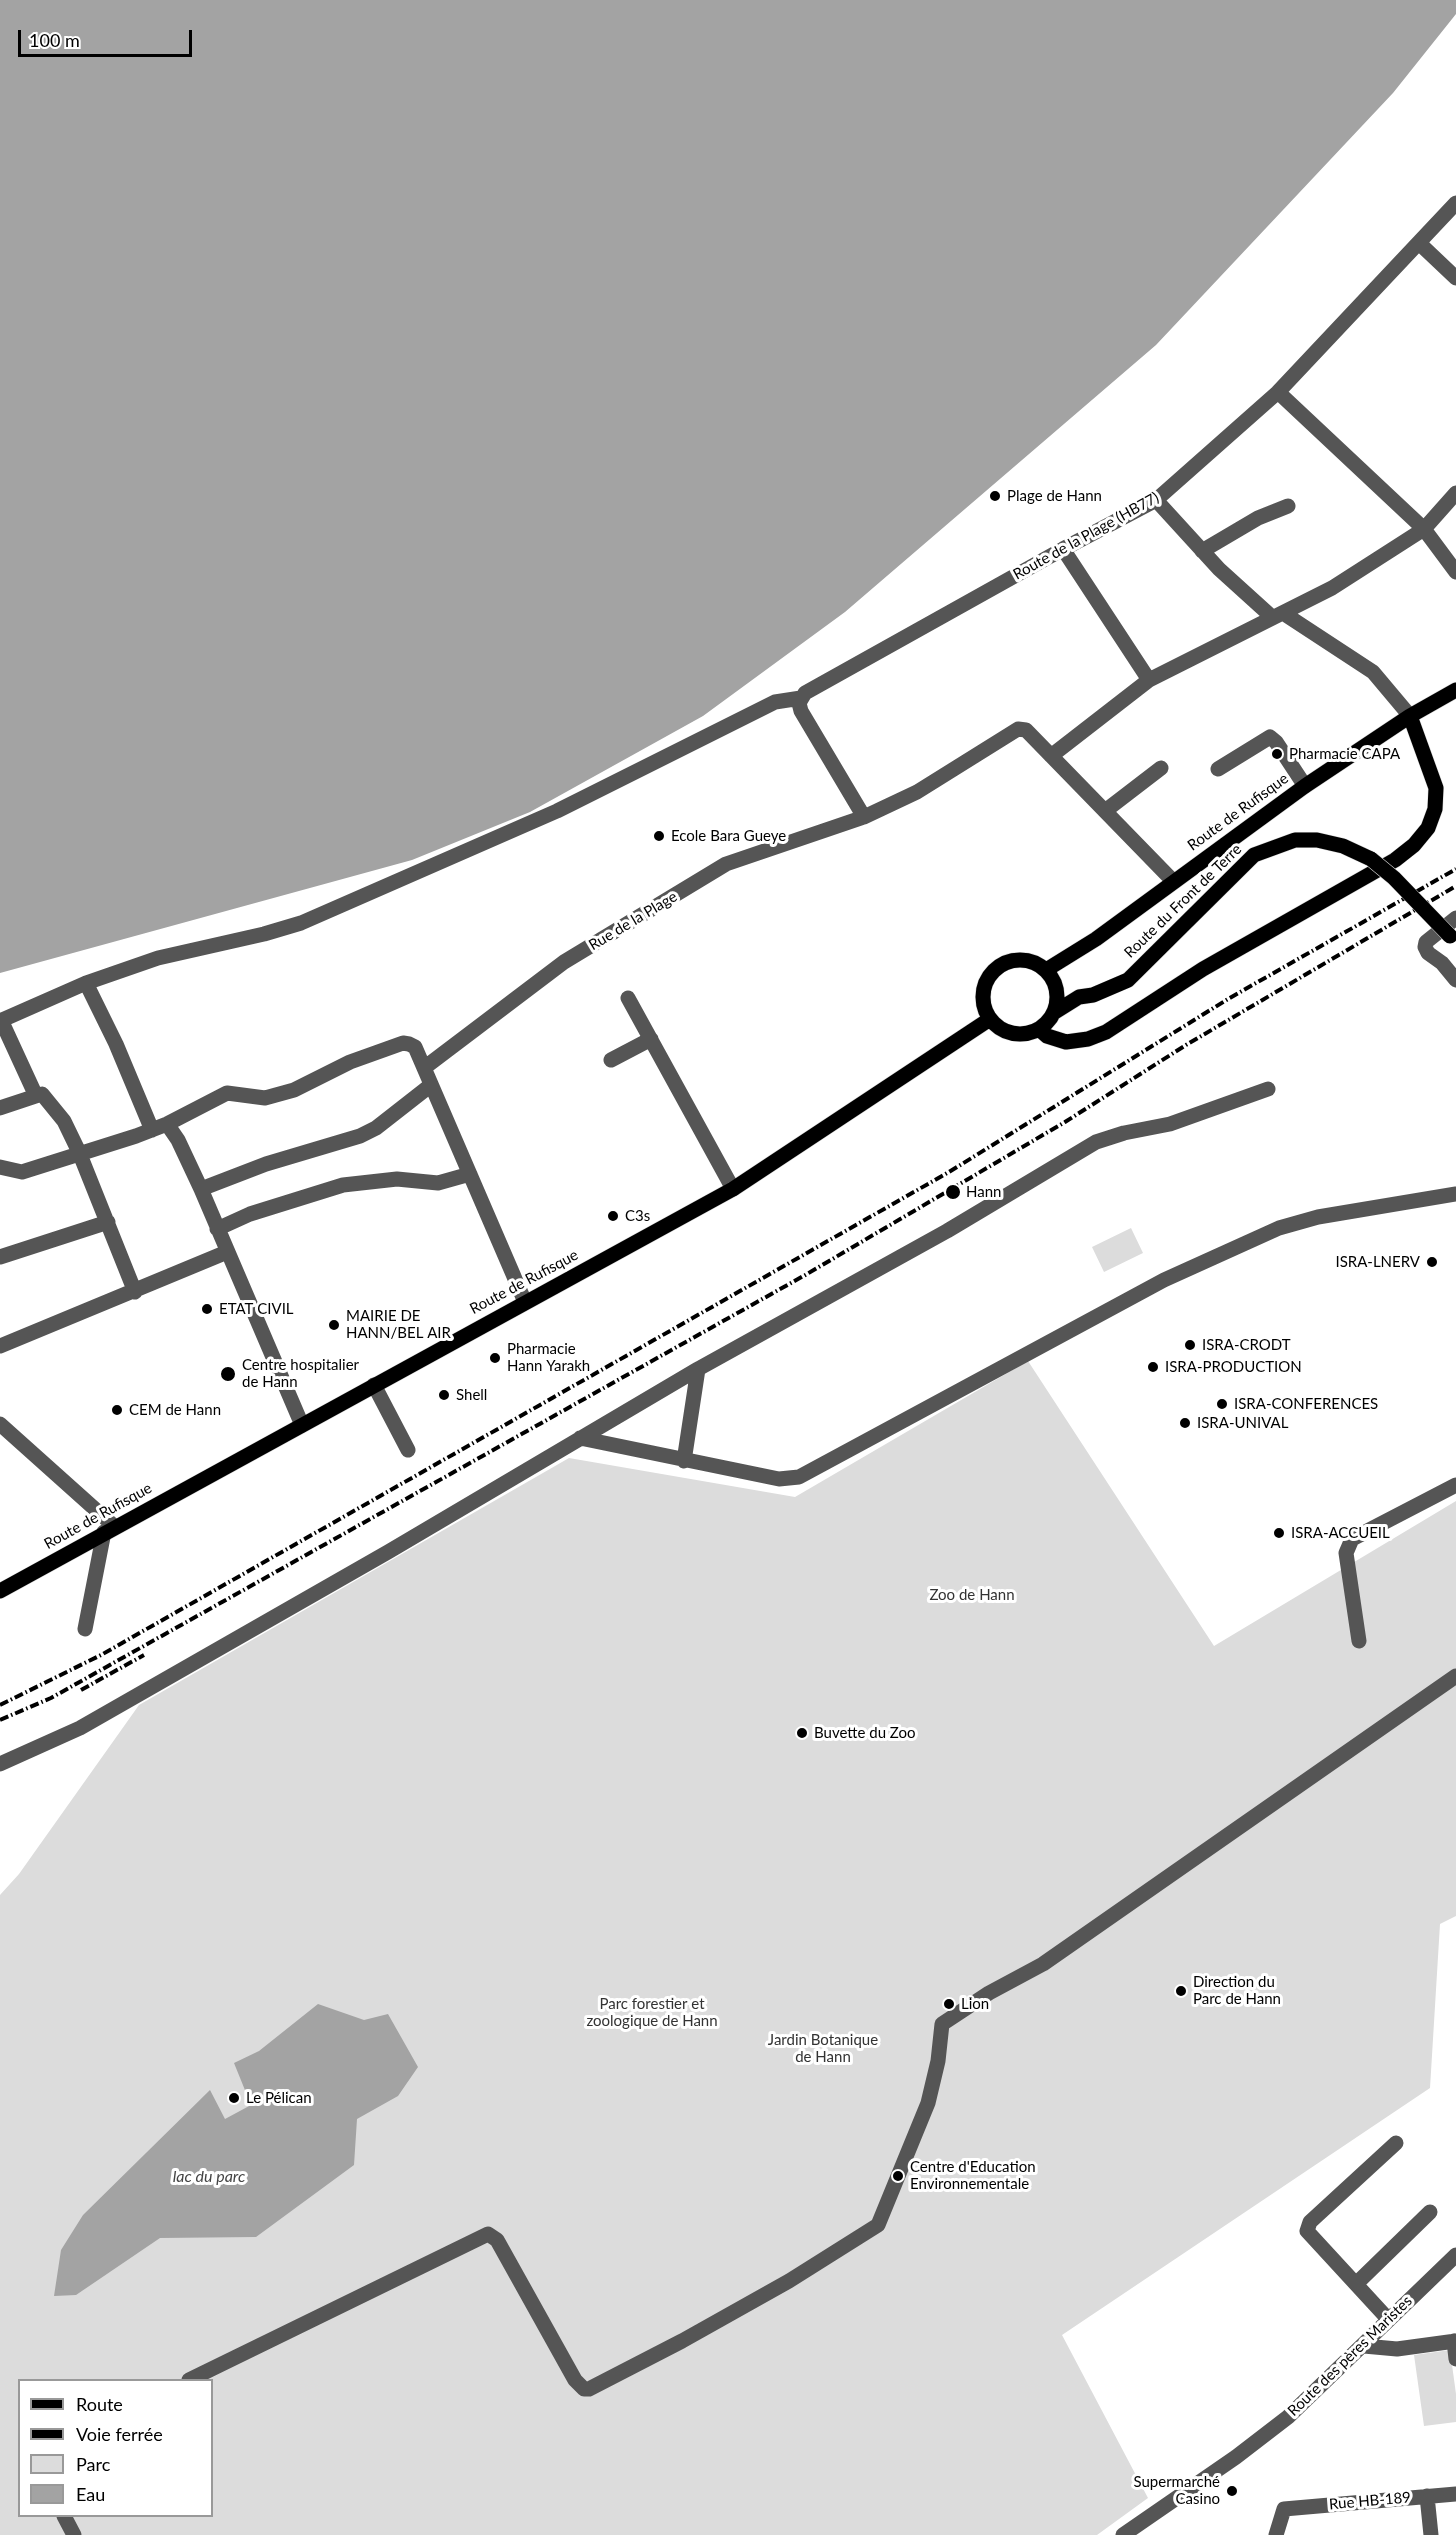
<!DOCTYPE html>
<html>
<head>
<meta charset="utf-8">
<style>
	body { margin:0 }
	#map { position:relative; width:1456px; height:2535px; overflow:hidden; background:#fff; font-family:Lato,sans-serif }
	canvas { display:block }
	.legend { position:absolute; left:18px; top:2379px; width:195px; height:138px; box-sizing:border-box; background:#fff; border:2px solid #999; margin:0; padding:8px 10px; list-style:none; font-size:18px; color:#000 }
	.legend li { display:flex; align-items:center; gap:12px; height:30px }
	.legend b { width:30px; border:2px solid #999 }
	.scale { position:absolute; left:18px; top:30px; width:174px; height:27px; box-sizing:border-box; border:3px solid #000; border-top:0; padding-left:8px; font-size:18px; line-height:21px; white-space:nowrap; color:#000; -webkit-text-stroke:4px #fff; paint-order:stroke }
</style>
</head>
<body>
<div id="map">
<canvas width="1456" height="2535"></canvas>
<ul class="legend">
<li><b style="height:8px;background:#000"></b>Route</li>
<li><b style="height:8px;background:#000"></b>Voie ferrée</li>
<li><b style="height:16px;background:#dcdcdc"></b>Parc</li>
<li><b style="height:16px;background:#a3a3a3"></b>Eau</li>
</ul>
<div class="scale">100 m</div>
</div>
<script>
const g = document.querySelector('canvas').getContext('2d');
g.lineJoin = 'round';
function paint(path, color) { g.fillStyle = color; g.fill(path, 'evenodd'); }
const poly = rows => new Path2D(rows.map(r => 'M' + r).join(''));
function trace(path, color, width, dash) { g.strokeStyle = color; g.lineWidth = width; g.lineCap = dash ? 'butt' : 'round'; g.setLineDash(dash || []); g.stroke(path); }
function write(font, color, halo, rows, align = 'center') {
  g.font = font + ' Lato,sans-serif'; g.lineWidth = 6; g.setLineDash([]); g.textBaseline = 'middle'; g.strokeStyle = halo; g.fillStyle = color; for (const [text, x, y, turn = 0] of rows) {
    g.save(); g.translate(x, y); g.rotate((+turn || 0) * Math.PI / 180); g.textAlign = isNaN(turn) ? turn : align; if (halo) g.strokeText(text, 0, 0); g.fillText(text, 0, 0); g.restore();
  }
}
paint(poly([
	[1131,1228,1143,1253,1104,1272,1092,1247],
	[1028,1361,1214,1646,1456,1501,1456,1916,1440,1924,1430,2088,1062,2335,1148,2498,1097,2535,0,2535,0,1895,19,1874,139,1705,569,1458,795,1497],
	[20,2380,212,2380,212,2516,20,2516],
	[1450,2350,1456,2394,1456,2422,1424,2426,1414,2355]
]), '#dcdcdc');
paint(poly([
	[0,0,1456,0,1456,14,1393,93,1156,345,845,612,703,716,530,812,412,860,0,973],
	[318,2004,364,2020,388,2014,418,2067,398,2096,357,2119,354,2165,256,2237,160,2238,76,2295,54,2296,61,2250,83,2215,210,2090,225,2119,251,2105,234,2063,259,2051]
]), '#a3a3a3');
const major = poly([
	'983 997a37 37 0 1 1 74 0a37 37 0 1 1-74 0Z',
	[1046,970,1096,939,1305,786,1410,716,1456,690],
	[1055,1012,1079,997,1093,995,1128,980,1254,855,1295,840,1317,840,1343,846,1371,859],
	[1039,1029,1047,1036,1066,1042,1088,1039,1106,1032,1203,969,1395,860,1414,845,1428,828,1435,809,1436,788,1410,716],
	[0,1591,733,1189,990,1019]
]);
trace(major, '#dbdbdb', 16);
trace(poly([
	[1419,243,1456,278],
	[1278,392,1424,529,1456,572],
	[1156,500,1219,569,1272,617],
	[1063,549,1149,680],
	[1202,551,1258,518,1288,506],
	[1283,613,1373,672,1410,716],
	[1051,756,1149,680,1332,588,1424,529,1456,493],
	[1218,769,1270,737,1276,742,1305,786],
	[1105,811,1161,768],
	[864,817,801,711,799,703,805,693,1063,549,1156,500,1278,392,1456,203],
	[1456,918,1426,942,1425,947,1428,953,1442,963,1456,980],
	[86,983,116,1044,152,1130],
	[628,998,733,1189],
	[1,1020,36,1096],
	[0,1021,86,983,158,958,264,934,301,923,557,811,775,702,801,698],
	[611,1060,651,1039],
	[424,1068,564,962,726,864,864,817,917,792,1018,729,1026,730,1173,881],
	[0,1108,42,1094,64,1121,79,1152,135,1292],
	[167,1124,178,1140,201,1189,302,1425],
	[0,1167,22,1172,136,1136,167,1124,227,1093,265,1098,294,1090,350,1062,403,1043,409,1044,415,1047,525,1302],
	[201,1189,266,1164,360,1136,376,1128,431,1085],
	[217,1229,250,1214,343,1185,397,1179,438,1183,470,1174],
	[0,1257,108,1222],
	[0,1346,227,1252],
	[374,1385,408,1450],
	[0,1424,115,1527],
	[580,1438,779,1479,799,1477,1164,1280,1279,1228,1318,1217,1456,1194],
	[684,1461,698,1369],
	[85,1629,104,1532],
	[1359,1641,1346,1553,1352,1539,1456,1485],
	[0,1764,80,1728,388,1552,698,1369,947,1231,1096,1142,1124,1133,1170,1124,1268,1089],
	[1356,2284,1430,2212],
	[1388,2319,1307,2231,1310,2222,1396,2143],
	[1454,2341,1456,2359],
	[1364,2346,1397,2349,1456,2341],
	[189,2380,488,2234,497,2240,575,2380,584,2389,589,2389,682,2341,789,2281,878,2225,928,2103,938,2061,942,2024,989,1993,1043,1964,1456,1676],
	[1427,2496,1431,2535],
	[64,2516,74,2535],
	[1123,2535,1236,2457,1288,2417,1456,2255],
	[1276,2535,1284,2509,1456,2494]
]), '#555', 15);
trace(major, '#000', 15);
trace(poly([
	[81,1690,144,1655],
	[0,1705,101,1655,949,1172,1228,999,1456,869],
	[0,1720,51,1698,807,1274,1065,1122,1186,1045,1456,886]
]), '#000', 4, [9, 3, 1.5, 3]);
const majorBridge = poly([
	[1371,859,1394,878,1450,936]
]);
trace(majorBridge, '#dbdbdb', 16, []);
trace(majorBridge, '#000', 15);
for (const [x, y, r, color] of [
	[995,496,6,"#000"],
	[1277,754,6,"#000"],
	[659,836,6,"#000"],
	[953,1192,8,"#000"],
	[613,1216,6,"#000"],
	[1432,1262,6,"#000"],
	[207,1309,6,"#000"],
	[334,1325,6,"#000"],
	[1190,1345,6,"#000"],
	[495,1358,6,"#000"],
	[1153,1367,6,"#000"],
	[228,1374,8,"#000"],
	[444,1395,6,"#000"],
	[1222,1404,6,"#000"],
	[117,1410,6,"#000"],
	[1185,1423,6,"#000"],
	[1279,1533,6,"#000"],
	[802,1733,6,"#000"],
	[1181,1991,6,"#000"],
	[949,2004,6,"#000"],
	[234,2098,6,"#000"],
	[898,2176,6,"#000"],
	[1232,2491,6,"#000"]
]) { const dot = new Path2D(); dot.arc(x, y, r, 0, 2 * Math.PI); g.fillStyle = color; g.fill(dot); trace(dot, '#fff', 2); }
write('15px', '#000', '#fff', [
	["Plage de Hann",1007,496],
	["Pharmacie CAPA",1289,754],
	["Ecole Bara Gueye",671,836],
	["Hann",966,1192],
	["C3s",625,1216],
	["ISRA-LNERV",1420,1262,"right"],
	["ETAT CIVIL",219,1309],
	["MAIRIE DE",346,1316],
	["HANN/BEL AIR",346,1333],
	["ISRA-CRODT",1202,1345],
	["Pharmacie",507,1349],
	["Hann Yarakh",507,1366],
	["Centre hospitalier",242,1365],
	["de Hann",242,1382],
	["ISRA-PRODUCTION",1165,1367],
	["Shell",456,1395],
	["ISRA-CONFERENCES",1234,1404],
	["CEM de Hann",129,1410],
	["ISRA-UNIVAL",1197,1423],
	["ISRA-ACCUEIL",1291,1533],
	["Buvette du Zoo",814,1733],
	["Direction du",1193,1982],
	["Parc de Hann",1193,1999],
	["Lion",961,2004],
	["Le Pélican",246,2098],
	["Centre d'Education",910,2167],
	["Environnementale",910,2184],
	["Supermarché",1220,2482,"right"],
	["Casino",1220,2499,"right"]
], 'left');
write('15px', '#000', '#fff', [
	["Route de la Plage (HB77)",1086,536,-29],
	["Route de Rufisque",1238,812,-36],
	["Route du Front de Terre",1183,901,-44],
	["Rue de la Plage",633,921,-31],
	["Route de Rufisque",524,1282,-28],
	["Route de Rufisque",98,1516,-29],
	["Route des pères Maristes",1350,2356,-44],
	["Rue HB-189",1370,2501,-5]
]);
write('15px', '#333', '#fff', [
	["Zoo de Hann",972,1595],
	["Parc forestier et",652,2004],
	["zoologique de Hann",652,2021],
	["Jardin Botanique",823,2040],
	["de Hann",823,2057]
]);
write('italic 16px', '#444', '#fff', [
	["lac du parc",209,2177]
]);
</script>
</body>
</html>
